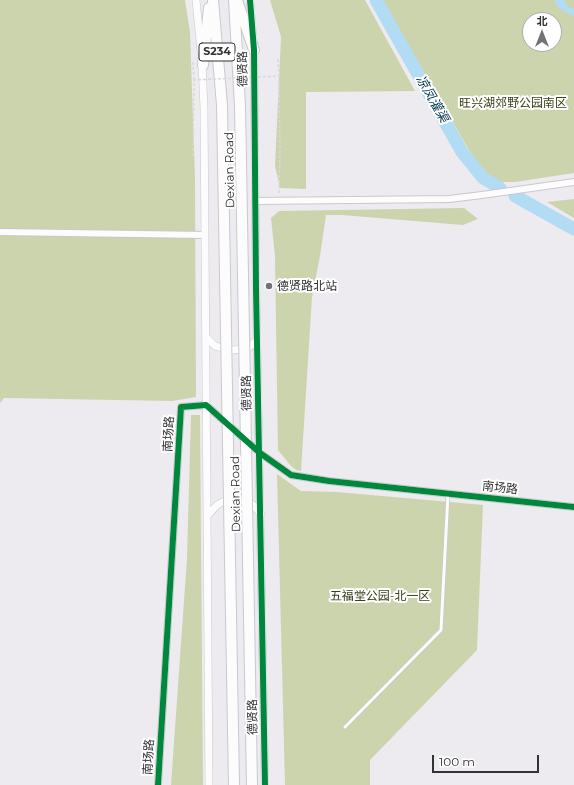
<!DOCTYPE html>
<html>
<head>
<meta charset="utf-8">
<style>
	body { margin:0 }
	#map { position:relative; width:574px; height:785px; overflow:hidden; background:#edebf0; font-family:Montserrat,"Noto Sans SC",sans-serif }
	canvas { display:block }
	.north { position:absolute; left:522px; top:12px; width:40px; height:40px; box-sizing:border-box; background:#fff; border:1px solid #adadae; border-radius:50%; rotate:0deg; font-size:11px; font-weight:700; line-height:16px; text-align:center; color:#323134 }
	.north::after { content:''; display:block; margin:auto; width:14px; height:18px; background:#737276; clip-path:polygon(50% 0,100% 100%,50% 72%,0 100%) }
	.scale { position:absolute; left:432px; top:755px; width:107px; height:18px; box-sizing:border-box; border:2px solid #323134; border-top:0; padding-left:5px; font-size:12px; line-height:14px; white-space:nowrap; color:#323134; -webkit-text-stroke:3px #fff; paint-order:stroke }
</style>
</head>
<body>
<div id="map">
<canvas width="574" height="785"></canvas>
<div class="north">北</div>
<div class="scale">100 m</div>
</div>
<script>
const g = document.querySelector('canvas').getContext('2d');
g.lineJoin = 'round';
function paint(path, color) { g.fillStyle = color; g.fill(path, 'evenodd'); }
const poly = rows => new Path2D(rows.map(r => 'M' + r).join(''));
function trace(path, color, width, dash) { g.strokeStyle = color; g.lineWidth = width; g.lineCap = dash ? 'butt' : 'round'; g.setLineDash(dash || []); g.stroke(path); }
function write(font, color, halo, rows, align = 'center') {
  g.font = font + ' Montserrat,"Noto Sans SC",sans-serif'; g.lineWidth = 4; g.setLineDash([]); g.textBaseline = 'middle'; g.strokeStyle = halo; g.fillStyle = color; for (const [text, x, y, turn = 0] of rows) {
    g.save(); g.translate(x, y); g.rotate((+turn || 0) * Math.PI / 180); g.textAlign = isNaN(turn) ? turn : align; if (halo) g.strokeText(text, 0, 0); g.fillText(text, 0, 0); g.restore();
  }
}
paint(poly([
	[0,0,185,0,190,32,195,177,196,397,172,401,4,398,0,403],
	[270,0,365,0,415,91,306,92,306,189,280,188,275,166,281,37],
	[382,0,574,0,574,173,515,182,499,182,486,175,477,164],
	[530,20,554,20,554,44,530,44],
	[574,199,574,218,547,202],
	[464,208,478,219,463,225,342,215,326,215,320,256,312,297,301,471,296,470,291,466,278,450,275,256,271,218,279,211],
	[191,415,200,415,203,785,171,785,187,558],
	[277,474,301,491,337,492,483,505,477,650,370,760,370,785,285,785]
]), '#ccd4ad');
paint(poly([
	[555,0,564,0,568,7,574,9,574,16,563,11,557,6]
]), '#b1dcf3');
trace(poly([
	[376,0,462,152,483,178,500,188],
	[515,196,574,229]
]), '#b1dcf3', 13);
const service = poly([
	[345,727,441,630,448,494]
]);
const minor = poly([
	[255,201,449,199,482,195,574,182],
	[0,232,205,235],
	[158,785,181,407,206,405,260,453,291,475,329,481,574,507]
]);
const tertiary = poly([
	[196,0,201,51],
	[250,0,254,50,256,288,265,785],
	[202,62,204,108,209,785],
	[206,337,215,346,231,350,247,349,257,340],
	[208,515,217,505,226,500,240,500,252,504,261,514]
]);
const trunk = poly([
	[213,0,222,105],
	[234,0,240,106],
	[238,3,254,50],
	[203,65,209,8]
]);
trace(service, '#cac8cc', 4.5);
trace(minor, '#cac8cc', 8);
trace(tertiary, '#cac8cc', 8);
trace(trunk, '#cac8cc', 12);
trace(poly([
	[278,59,279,76],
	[193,62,194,80],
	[279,193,280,151]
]), '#d9d8d9', 1.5, [3, 2]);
trace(service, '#fcfcfd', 3);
trace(minor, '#fcfcfd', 6);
trace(tertiary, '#fcfcfd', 7);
trace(trunk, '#fcfcfd', 10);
const trunkBridge = poly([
	[222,105,234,785],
	[240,106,252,785]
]);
trace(trunkBridge, '#cac8cc', 12, []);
trace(poly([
	[193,156,194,80,279,76,280,151]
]), '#d9d8d9', 1.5, [3, 2]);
trace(trunkBridge, '#fcfcfd', 10);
trace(poly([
	[250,0,254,50,256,288,265,785],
	[158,785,181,407,206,405,260,453,291,475,329,481,574,507]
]), '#00873e', 6);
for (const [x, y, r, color] of [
	[269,286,4,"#737276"]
]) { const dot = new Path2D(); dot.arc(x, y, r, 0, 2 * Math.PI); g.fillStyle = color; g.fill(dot); trace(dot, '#fff', 1.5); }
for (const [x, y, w] of [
	[217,52,36]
]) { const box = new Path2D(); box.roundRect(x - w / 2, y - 9, w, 18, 3); g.fillStyle = '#fff'; g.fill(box); trace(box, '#323134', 1); }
write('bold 11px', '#323134', null, [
	["S234",217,52]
]);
write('12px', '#323134', '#fff', [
	["德贤路",243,69,-91],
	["Dexian Road",230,170,-91],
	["德贤路",247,393,-91],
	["南场路",169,434,-87],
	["南场路",500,488,6],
	["Dexian Road",236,494,-91],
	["德贤路",253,717,-91],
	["南场路",149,757,-87]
]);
write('12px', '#373f16', '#fff', [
	["旺兴湖郊野公园南区",513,103],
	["五福堂公园-北一区",380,596]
]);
write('12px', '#323134', '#fff', [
	["德贤路北站",277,286]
], 'left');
write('italic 13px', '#02394d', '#fff', [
	["凉凤灌渠",432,99,60]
]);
</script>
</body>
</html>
